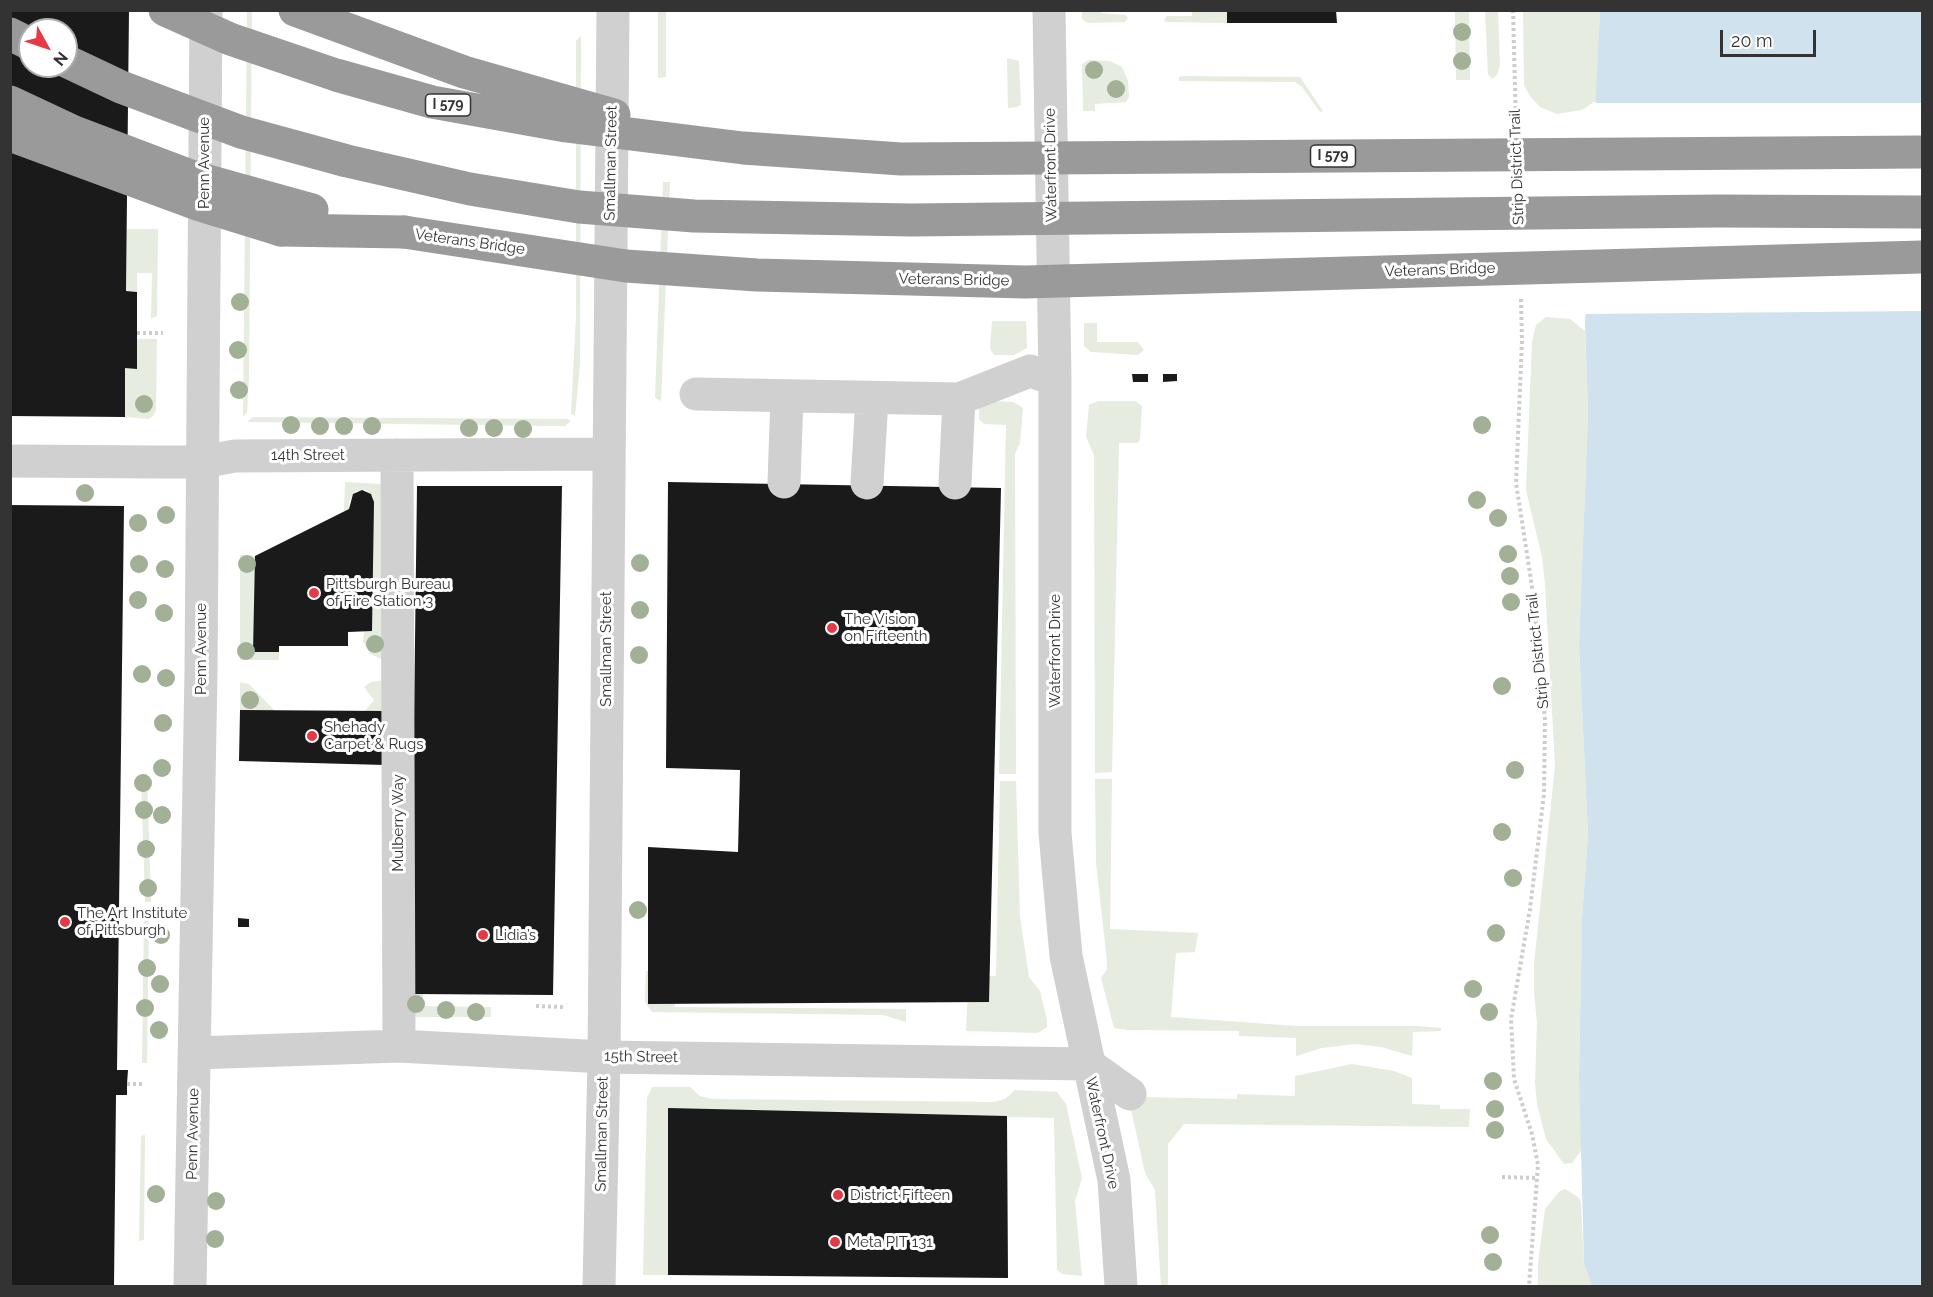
<!DOCTYPE html>
<html>
<head>
<meta charset="utf-8">
<style>
	body { margin:0 }
	#map { position:relative; width:1933px; height:1297px; overflow:hidden; background:#fff; font-family:Raleway,sans-serif }
	canvas { display:block }
	.frame { position:absolute; inset:0; border:12px solid #333; pointer-events:none }
	.north { position:absolute; left:18px; top:18px; width:60px; height:60px; box-sizing:border-box; background:#fff; border:2px solid #adadad; border-radius:50%; rotate:130deg; font-size:16px; font-weight:700; line-height:24px; text-align:center; color:#333 }
	.north::after { content:''; display:block; margin:auto; width:21px; height:27px; background:#e63946; clip-path:polygon(50% 0,100% 100%,50% 72%,0 100%) }
	.scale { position:absolute; left:1720px; top:30px; width:96px; height:27px; box-sizing:border-box; border:3px solid #333; border-top:0; padding-left:8px; font-size:18px; line-height:21px; white-space:nowrap; color:#333; -webkit-text-stroke:4px #fff; paint-order:stroke }
</style>
</head>
<body>
<div id="map">
<canvas width="1933" height="1297"></canvas>
<div class="frame"></div>
<div class="north">N</div>
<div class="scale">20 m</div>
</div>
<script>
const g = document.querySelector('canvas').getContext('2d');
g.lineJoin = 'round';
function paint(path, color) { g.fillStyle = color; g.fill(path, 'evenodd'); }
const poly = rows => new Path2D(rows.map(r => 'M' + r).join(''));
function trace(path, color, width, dash) { g.strokeStyle = color; g.lineWidth = width; g.lineCap = dash ? 'butt' : 'round'; g.setLineDash(dash || []); g.stroke(path); }
function write(font, color, halo, rows, align = 'center') {
  g.font = font + ' Raleway,sans-serif'; g.lineWidth = 6; g.setLineDash([]); g.textBaseline = 'middle'; g.strokeStyle = halo; g.fillStyle = color; for (const [text, x, y, turn = 0] of rows) {
    g.save(); g.translate(x, y); g.rotate((+turn || 0) * Math.PI / 180); g.textAlign = isNaN(turn) ? turn : align; if (halo) g.strokeText(text, 0, 0); g.fillText(text, 0, 0); g.restore();
  }
}
paint(poly([
	[252,10,249,377,247,412,243,417,247,11],
	[658,11,666,11,666,77,658,78],
	[1082,11,1101,11,1101,13,1126,15,1128,18,1125,22,1088,23,1082,19],
	[1192,11,1227,11,1227,23,1166,22,1164,20,1167,16,1192,16],
	[1455,11,1469,11,1470,80,1456,80],
	[1485,11,1498,11,1500,64,1497,75,1492,79,1488,74],
	[1523,11,1600,11,1597,100,1582,110,1557,114,1540,107,1530,96,1524,85],
	[581,36,580,363,575,416,571,414,576,315,576,41],
	[1007,58,1019,61,1021,105,1016,107,1008,108],
	[1089,60,1110,61,1122,67,1128,81,1129,97,1126,102,1095,104,1095,111,1083,111,1082,64],
	[1183,76,1300,77,1323,111,1320,112,1302,87,1295,82,1179,81,1179,77],
	[663,182,670,182,661,401,655,398],
	[127,229,158,229,157,316,151,319,152,273,137,273,137,292,126,291],
	[1546,317,1570,319,1585,331,1588,412,1579,645,1588,835,1582,918,1579,1075,1582,1149,1572,1163,1564,1164,1546,1139,1537,1104,1535,1083,1537,1022,1534,993,1534,964,1555,766,1545,584,1542,557,1526,490,1532,342,1536,325],
	[992,321,1026,321,1027,348,1014,355,994,355,990,349],
	[1084,323,1097,323,1097,342,1138,342,1144,350,1138,355,1091,352,1084,346],
	[137,339,157,339,156,410,153,416,148,419,125,417,125,368,137,368],
	[985,401,1013,402,1023,408,1020,443,1015,454,1016,774,999,774,1006,425,984,424,979,419,979,407],
	[1098,401,1135,401,1142,406,1140,440,1137,443,1119,443,1112,772,1095,773,1094,455,1086,437,1089,405],
	[253,417,567,419,571,421,565,426,555,426,247,422],
	[345,482,382,484,386,661,370,654,363,642,364,631,372,631,373,497,366,490,356,491,349,501,349,509,344,511],
	[240,555,255,556,254,652,279,652,279,660,240,660],
	[386,680,385,711,365,711,374,700,364,687,371,682],
	[240,682,249,684,275,711,240,710],
	[141,774,147,774,151,902,145,902],
	[1095,779,1112,779,1110,929,1198,933,1195,952,1176,953,1171,1017,1297,1026,1417,1026,1441,1028,1441,1031,1413,1032,1412,1056,1381,1047,1355,1044,1322,1048,1296,1056,1296,1038,1239,1036,1239,1031,1128,1030,1114,1028,1101,978,1107,969,1107,961,1096,863],
	[1000,781,1016,781,1020,917,1029,977,1040,991,1047,1020,1047,1027,1038,1033,966,1031,968,989,974,977,996,976],
	[149,914,147,1063,142,1063,144,915],
	[646,971,674,972,675,1007,906,1009,906,1022,883,1015,652,1012,645,1002],
	[413,994,423,994,423,1006,491,1007,491,1017,412,1017],
	[1352,1064,1394,1071,1412,1078,1412,1104,1440,1105,1440,1109,1470,1109,1469,1127,1184,1124,1168,1144,1168,1286,1161,1286,1155,1190,1145,1173,1130,1105,1140,1097,1237,1099,1237,1094,1295,1096,1295,1076],
	[652,1087,690,1087,700,1096,713,1099,993,1102,1005,1099,1015,1090,1057,1092,1066,1104,1082,1178,1075,1201,1082,1276,1062,1274,1057,1270,1054,1118,668,1109,668,1275,643,1275,647,1098],
	[145,1135,144,1240,139,1241,141,1136],
	[1565,1189,1578,1197,1581,1202,1584,1264,1592,1286,1538,1286,1538,1263,1545,1209,1559,1192]
]), '#e6ecdf');
paint(poly([
	[1600,11,1922,11,1922,1286,1592,1286,1584,1264,1579,1075,1582,918,1588,835,1579,645,1588,412,1585,324]
]), '#cfe2ee');
paint(poly([
	[1594,103,1922,103,1922,311,1583,314]
]), '#fff');
paint(poly([
	[10,10,129,10,126,291,137,292,137,369,125,368,125,417,10,416],
	[30,30,66,30,66,66,30,66],
	[1227,10,1336,10,1337,23,1227,23],
	[1132,374,1148,374,1148,382,1133,382],
	[1163,374,1177,374,1177,381,1163,382],
	[668,482,1001,488,989,1002,648,1004,648,847,738,852,740,770,666,768],
	[417,486,562,486,553,995,413,994,412,875],
	[362,490,371,494,374,502,372,631,348,632,348,646,279,646,279,652,253,652,255,556,349,509,353,494],
	[10,505,124,506,117,1070,128,1070,127,1084,127,1095,116,1095,114,1286,10,1286],
	[240,710,385,711,385,765,239,761],
	[238,918,249,919,249,927,238,927],
	[668,1108,1007,1116,1008,1278,668,1275]
]), '#1a1a1a');
trace(poly([
	[1513,10,1516,124],
	[1521,299,1522,340,1516,483,1533,593,1545,720,1544,794,1530,909,1511,1019,1514,1079,1532,1134,1538,1165,1529,1286],
	[137,333,163,333],
	[536,1006,563,1007],
	[127,1084,142,1084],
	[1502,1177,1538,1178]
]), '#cdcdcd', 4, [3, 3]);
trace(poly([
	[1049,10,1055,379,1055,833,1066,956,1114,1180,1121,1286],
	[696,394,959,399,1030,371,1055,379],
	[397,455,399,1046],
	[10,461,157,462,202,462,235,456,607,454],
	[784,482,787,396],
	[867,483,872,398],
	[955,483,959,399],
	[195,1053,399,1046,604,1057,1088,1064],
	[1088,1064,1130,1094],
	[190,1286,201,671,206,10],
	[599,1286,604,1057,613,10]
]), '#d0d0d0', 33);
trace(poly([
	[10,34,30,44],
	[281,230,404,232]
]), '#9a9a9a', 33);
trace(poly([
	[165,10,230,39,336,75,432,102,566,126,743,148,901,159,1922,152],
	[295,10,464,72,614,115],
	[66,61,121,87,241,132,347,161,470,189,579,207,694,216,911,220,1717,211,1922,212],
	[10,102,74,132,193,177,312,210],
	[10,135,200,205,281,230],
	[404,232,626,266,757,275,1025,282,1922,257]
]), '#9a9a9a', 33);
g.fillStyle = '#a2b095';
for (const [x, y] of [
	[1462,32],
	[1462,61],
	[1094,70],
	[1116,89],
	[240,302],
	[238,350],
	[239,390],
	[144,404],
	[291,425],
	[1482,425],
	[320,426],
	[344,426],
	[372,426],
	[469,428],
	[494,428],
	[523,429],
	[85,493],
	[1477,500],
	[166,515],
	[1498,518],
	[138,523],
	[1508,554],
	[640,563],
	[139,564],
	[247,564],
	[165,569],
	[1510,576],
	[138,600],
	[1511,602],
	[640,610],
	[164,613],
	[375,644],
	[246,651],
	[639,655],
	[142,674],
	[166,678],
	[1502,686],
	[250,700],
	[163,723],
	[162,768],
	[1515,770],
	[143,783],
	[144,810],
	[162,815],
	[1502,832],
	[146,849],
	[1513,878],
	[148,888],
	[638,910],
	[1496,933],
	[161,935],
	[147,968],
	[160,984],
	[1473,989],
	[416,1004],
	[145,1008],
	[446,1010],
	[476,1012],
	[1489,1012],
	[159,1030],
	[1493,1081],
	[1495,1109],
	[1495,1130],
	[156,1194],
	[216,1201],
	[1490,1235],
	[215,1239],
	[1493,1262]
]) { g.beginPath(); g.arc(x, y, 9, 0, 2 * Math.PI); g.fill(); }
for (const [x, y, r, color] of [
	[314,593,6,"#e63946"],
	[832,628,6,"#e63946"],
	[312,736,6,"#e63946"],
	[65,922,6,"#e63946"],
	[483,935,6,"#e63946"],
	[838,1195,6,"#e63946"],
	[835,1242,6,"#e63946"]
]) { const dot = new Path2D(); dot.arc(x, y, r, 0, 2 * Math.PI); g.fillStyle = color; g.fill(dot); trace(dot, '#fff', 2); }
for (const [x, y, w] of [
	[448,105,45],
	[1333,156,45]
]) { const box = new Path2D(); box.roundRect(x - w / 2, y - 11, w, 22, 4.5); g.fillStyle = '#fff'; g.fill(box); trace(box, '#333', 1.5); }
write('bold 14px', '#333', null, [
	["I 579",448,105],
	["I 579",1333,156]
]);
write('15px', '#333', '#fff', [
	["Penn Avenue",204,163,-90],
	["Smallman Street",611,163,-89],
	["Waterfront Drive",1051,165,-91],
	["Strip District Trail",1517,167,-92],
	["Veterans Bridge",470,242,8],
	["Veterans Bridge",1440,270,-2],
	["Veterans Bridge",954,280,1],
	["14th Street",308,455],
	["Penn Avenue",201,649,-90],
	["Smallman Street",606,649,-90],
	["Waterfront Drive",1055,651,-90],
	["Strip District Trail",1538,651,-96],
	["Mulberry Way",398,823,-90],
	["15th Street",641,1057,1],
	["Waterfront Drive",1102,1133,78],
	["Penn Avenue",193,1134,-89],
	["Smallman Street",602,1134,-89]
]);
write('15px', '#333', '#fff', [
	["Pittsburgh Bureau",326,584],
	["of Fire Station 3",326,601],
	["The Vision",844,619],
	["on Fifteenth",844,636],
	["Shehady",324,727],
	["Carpet & Rugs",324,744],
	["The Art Institute",77,913],
	["of Pittsburgh",77,930],
	["Lidia’s",495,935],
	["District Fifteen",850,1195],
	["Meta PIT 131",847,1242]
], 'left');
</script>
</body>
</html>
